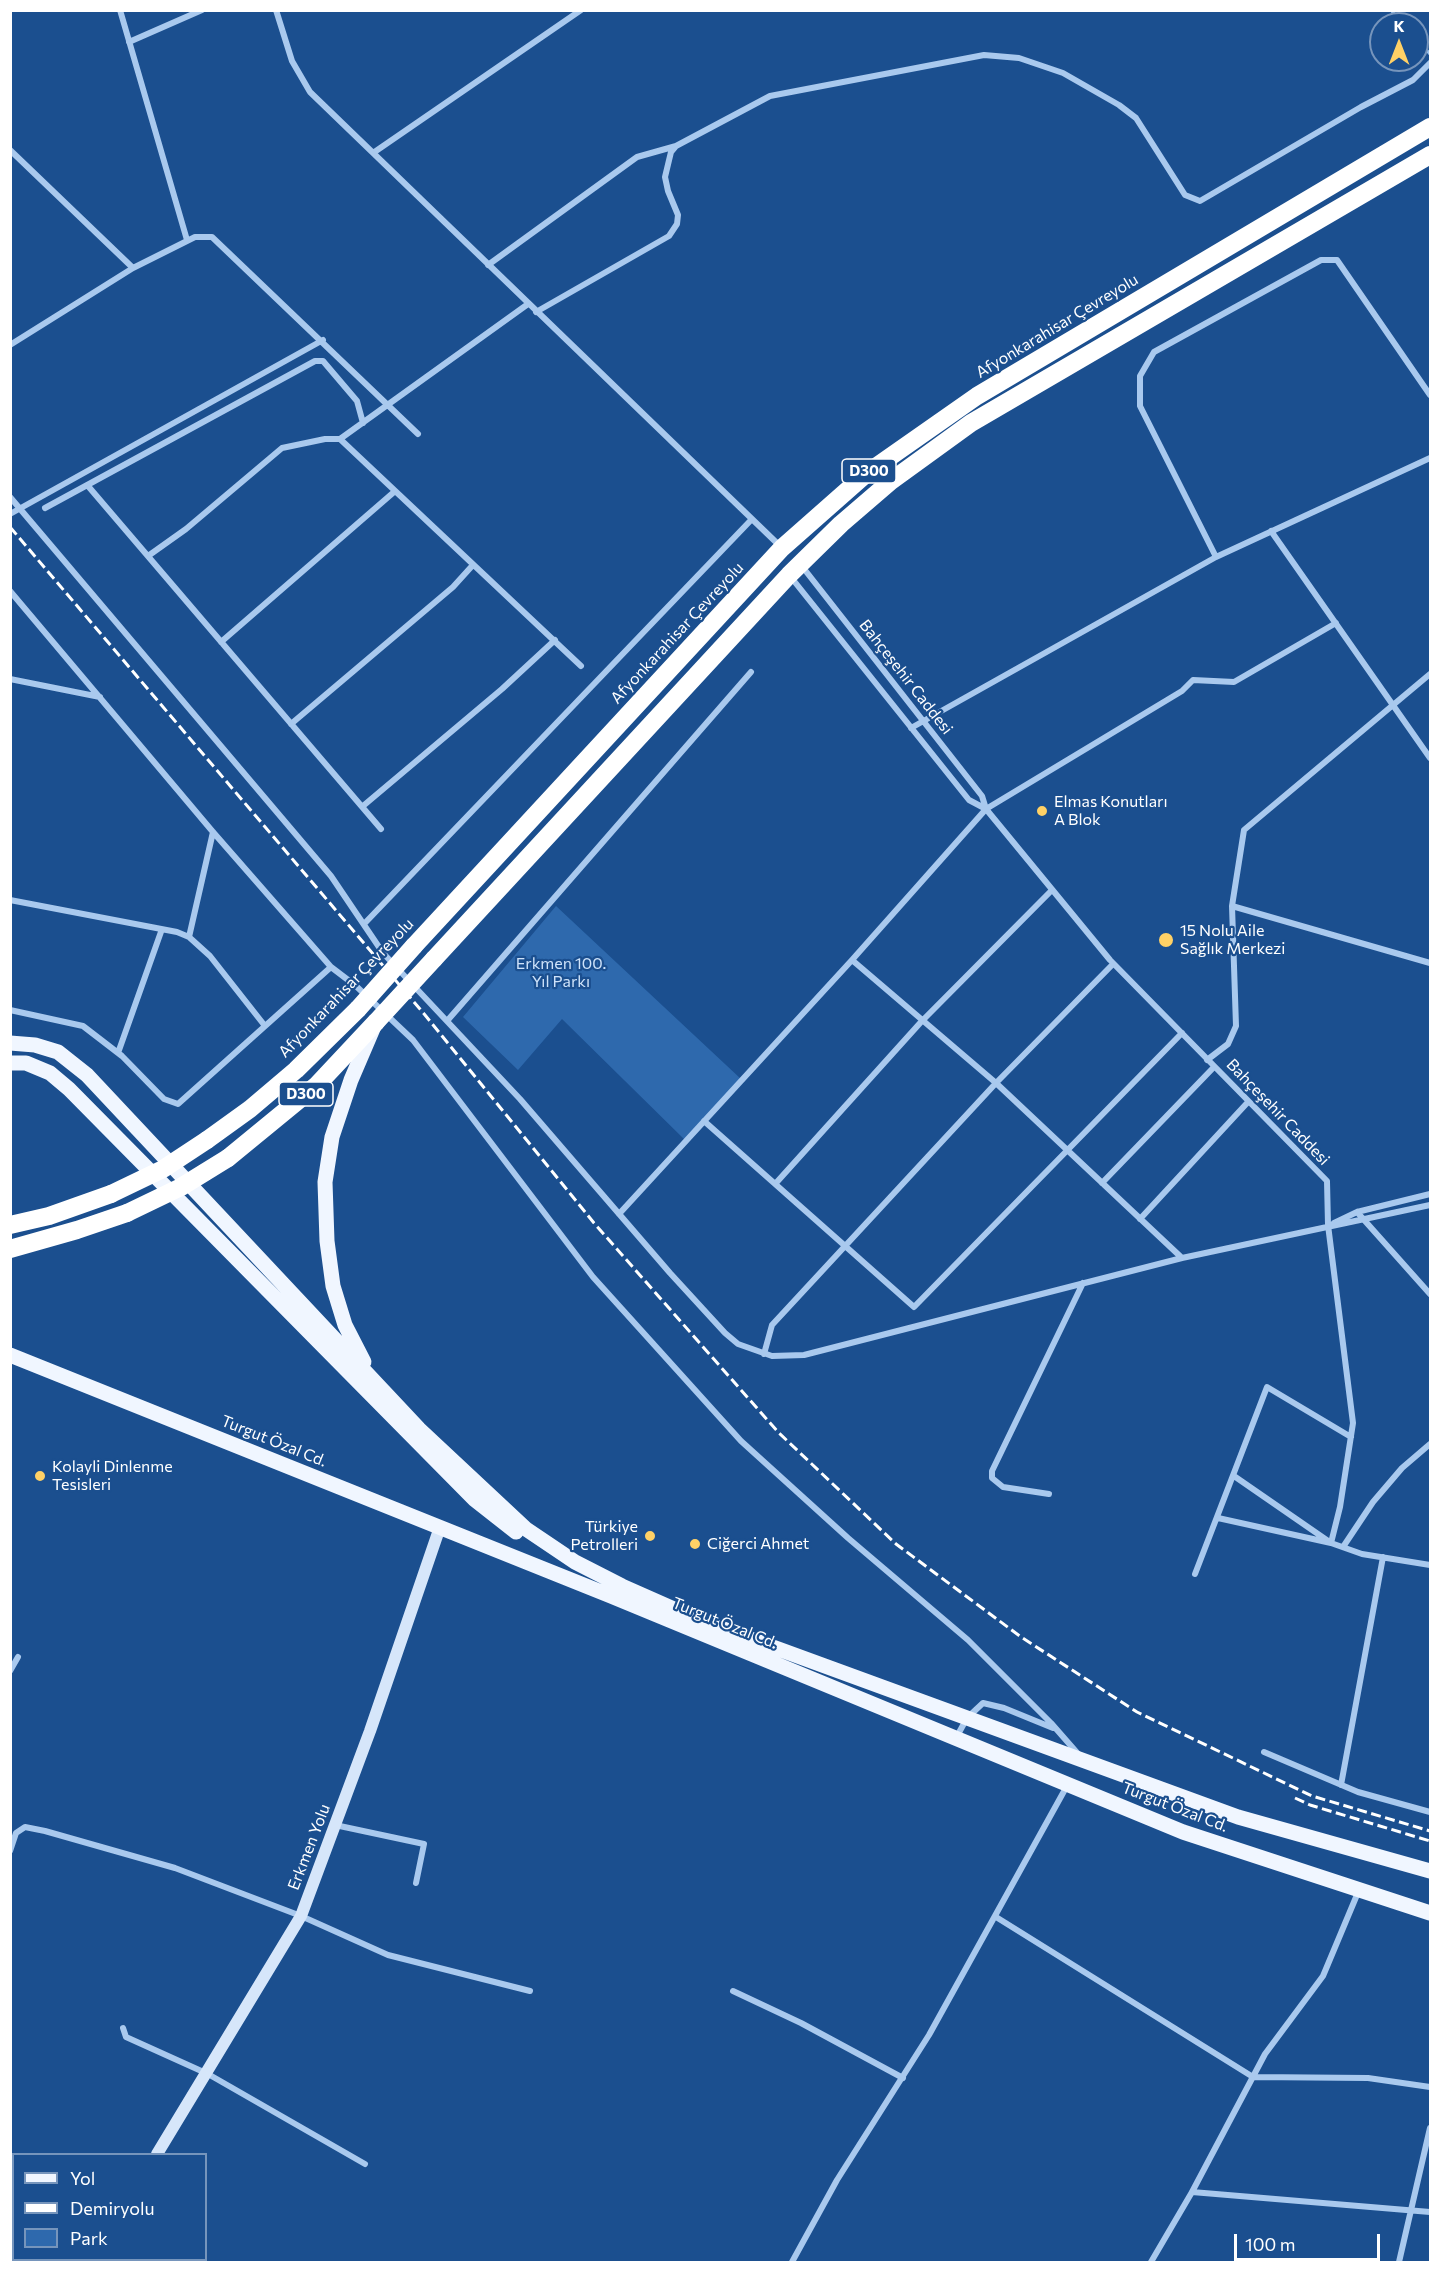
<!DOCTYPE html>
<html>
<head>
<meta charset="utf-8">
<style>
	body { margin:0 }
	#map { position:relative; width:1441px; height:2273px; overflow:hidden; background:#1b4f8f; font-family:Commissioner,sans-serif }
	canvas { display:block }
	.frame { position:absolute; inset:0; border:12px solid #fff; pointer-events:none }
	.legend { position:absolute; left:12px; top:2153px; width:195px; height:108px; box-sizing:border-box; background:#1b4f8f; border:2px solid #7695bc; margin:0; padding:8px 10px; list-style:none; font-size:18px; color:#fff }
	.legend li { display:flex; align-items:center; gap:12px; height:30px }
	.legend b { width:30px; border:2px solid #7695bc }
	.north { position:absolute; left:1369px; top:12px; width:60px; height:60px; box-sizing:border-box; background:#1b4f8f; border:2px solid #7695bc; border-radius:50%; rotate:0deg; font-size:16px; font-weight:700; line-height:24px; text-align:center; color:#fff }
	.north::after { content:''; display:block; margin:auto; width:21px; height:27px; background:#ffd166; clip-path:polygon(50% 0,100% 100%,50% 72%,0 100%) }
	.scale { position:absolute; left:1234px; top:2234px; width:146px; height:27px; box-sizing:border-box; border:3px solid #fff; border-top:0; padding-left:8px; font-size:18px; line-height:21px; white-space:nowrap; color:#fff; -webkit-text-stroke:4px #1b4f8f; paint-order:stroke }
</style>
</head>
<body>
<div id="map">
<canvas width="1441" height="2273"></canvas>
<div class="frame"></div>
<ul class="legend">
<li><b style="height:8px;background:#f0f6ff"></b>Yol</li>
<li><b style="height:8px;background:#fff"></b>Demiryolu</li>
<li><b style="height:16px;background:#2e69ad"></b>Park</li>
</ul>
<div class="north">K</div>
<div class="scale">100 m</div>
</div>
<script>
const g = document.querySelector('canvas').getContext('2d');
g.lineJoin = 'round';
function paint(path, color) { g.fillStyle = color; g.fill(path, 'evenodd'); }
const poly = rows => new Path2D(rows.map(r => 'M' + r).join(''));
function trace(path, color, width, dash) { g.strokeStyle = color; g.lineWidth = width; g.lineCap = dash ? 'butt' : 'round'; g.setLineDash(dash || []); g.stroke(path); }
function write(font, color, halo, rows, align = 'center') {
  g.font = font + ' Commissioner,sans-serif'; g.lineWidth = 4.5; g.setLineDash([]); g.textBaseline = 'middle'; g.strokeStyle = halo; g.fillStyle = color; for (const [text, x, y, turn = 0] of rows) {
    g.save(); g.translate(x, y); g.rotate((+turn || 0) * Math.PI / 180); g.textAlign = isNaN(turn) ? turn : align; if (halo) g.strokeText(text, 0, 0); g.fillText(text, 0, 0); g.restore();
  }
}
paint(poly([
	[556,906,741,1079,686,1141,562,1019,518,1070,463,1017]
]), '#2e69ad');
trace(poly([
	[1391,10,1403,24],
	[1417,39,1430,54]
]), '#9cc4f0', 3);
trace(poly([
	[120,10,187,240],
	[276,10,292,61,310,92,781,547],
	[129,42,202,10],
	[10,150,133,268],
	[373,153,581,10],
	[488,265,637,157,676,146],
	[536,312,669,236,677,224,678,215,668,191,665,177,671,152,676,146,770,96,984,55,1019,58,1063,73,1119,105,1136,118,1185,195,1200,201,1361,107,1413,80,1430,63],
	[10,345,133,268,195,237,212,237,418,434],
	[340,439,581,666],
	[88,486,381,829],
	[10,497,331,876,383,953,520,1099,670,1273,725,1333,738,1344,772,1356,804,1355,1182,1258],
	[45,508,315,361,323,361,357,401,363,423],
	[10,514,323,340],
	[1271,531,1430,758],
	[148,556,186,529,282,448,325,439,340,439,528,304],
	[1216,557,1140,406,1140,376,1154,352,1321,260,1337,260,1430,395],
	[801,565,982,796,986,809,1110,960,1327,1181,1328,1225,1353,1423,1340,1507,1331,1543,1234,1476],
	[790,576,969,800,986,809],
	[10,591,213,832,331,967,178,1104,164,1099,122,1056,83,1026,10,1010],
	[221,642,394,492],
	[10,679,100,697],
	[291,724,453,587,472,566],
	[911,728,1216,557,1430,458],
	[363,806,502,689,555,640],
	[10,900,177,932,189,937,210,956,265,1026],
	[1232,906,1430,963],
	[364,924,752,519],
	[189,937,213,832],
	[852,960,996,1083,1182,1258,1430,1205],
	[331,967,356,986,413,1040,593,1277,741,1441,848,1538,968,1640,1051,1723,1079,1755],
	[447,1021,751,672],
	[118,1053,162,929],
	[1207,1060,1228,1044,1236,1026,1232,906,1244,830,1430,674],
	[704,1121,914,1307,1182,1033],
	[776,1183,921,1022,1052,890],
	[1102,1183,1214,1067],
	[1357,1212,1430,1294],
	[619,1214,852,960,986,809,1182,691,1193,680,1234,682,1336,623],
	[1140,1219,1248,1102],
	[1334,1223,1357,1212,1430,1194],
	[764,1354,772,1325,996,1083,1113,964],
	[1049,1494,1003,1487,992,1478,992,1471,1083,1283],
	[1218,1518,1331,1543,1362,1554,1430,1565],
	[1343,1547,1373,1502,1402,1468,1430,1444],
	[1195,1574,1267,1387,1351,1437],
	[10,1671,18,1657],
	[956,1738,967,1718,983,1703,1004,1708,1053,1728],
	[1264,1752,1358,1792,1430,1812],
	[1341,1785,1383,1557],
	[335,1825,424,1844,416,1883],
	[10,1851,16,1833,25,1827,45,1831,175,1868,301,1916,388,1955,530,1991],
	[996,1917,1253,2077,1368,2078,1430,2087],
	[733,1991,801,2023,903,2078],
	[123,2028,126,2037,208,2074,365,2164],
	[1192,2192,1430,2212],
	[792,2262,837,2180,929,2035,1068,1784],
	[1151,2262,1192,2192,1265,2054,1323,1976,1359,1890],
	[1399,2262,1430,2128]
]), '#a9c9ee', 6);
trace(poly([
	[157,2154,301,1916,370,1731,440,1527],
	[90,2262,92,2260]
]), '#d6e6fa', 12);
trace(poly([
	[10,1043,35,1045,58,1052,87,1075,419,1429,526,1529,575,1562,622,1586,699,1620,1238,1817,1430,1871],
	[10,1063,26,1063,50,1073,69,1089,474,1499,516,1532],
	[10,1355,611,1596,1183,1832,1430,1913],
	[364,1362,345,1325,333,1286,327,1241,325,1182,332,1137,351,1080,375,1024]
]), '#f0f6ff', 15);
trace(poly([
	[414,946,782,548,867,473,977,396,1430,127],
	[434,959,789,575,841,524,891,481,971,423,1430,155],
	[207,1140,250,1109,296,1070,358,1009],
	[228,1158,317,1085,376,1022],
	[10,1225,49,1216,111,1194],
	[10,1249,77,1230,127,1213]
]), '#fff', 18);
trace(poly([
	[10,527,425,1015,594,1223,778,1432,896,1544,1021,1637,1137,1712,1312,1796,1430,1831],
	[1295,1798,1310,1805,1430,1841]
]), '#fff', 3, [10, 4.5]);
trace(poly([
	[358,1009,414,946],
	[376,1022,434,959],
	[111,1194,163,1169,207,1140],
	[127,1213,181,1187,228,1158]
]), '#fff', 18);
for (const [x, y, r, color] of [
	[1042,811,6,"#ffd166"],
	[1166,940,8,"#ffd166"],
	[40,1476,6,"#ffd166"],
	[650,1536,6,"#ffd166"],
	[695,1544,6,"#ffd166"]
]) { const dot = new Path2D(); dot.arc(x, y, r, 0, 2 * Math.PI); g.fillStyle = color; g.fill(dot); trace(dot, '#1b4f8f', 2); }
for (const [x, y, w] of [
	[869,471,54],
	[306,1094,54]
]) { const box = new Path2D(); box.roundRect(x - w / 2, y - 12, w, 24, 4.5); g.fillStyle = '#1b4f8f'; g.fill(box); trace(box, '#fff', 1.5); }
write('bold 15px', '#fff', null, [
	["D300",869,471],
	["D300",306,1094]
]);
write('16px', '#fff', '#1b4f8f', [
	["Afyonkarahisar Çevreyolu",1057,326,-31],
	["Afyonkarahisar Çevreyolu",677,633,-47],
	["Bahçeşehir Caddesi",906,677,52],
	["Afyonkarahisar Çevreyolu",346,988,-46],
	["Bahçeşehir Caddesi",1278,1112,46],
	["Turgut Özal Cd.",274,1441,22],
	["Turgut Özal Cd.",725,1623,22],
	["Turgut Özal Cd.",1175,1807,21],
	["Erkmen Yolu",309,1847,-69]
]);
write('16px', '#fff', '#1b4f8f', [
	["Elmas Konutları",1054,802],
	["A Blok",1054,820],
	["15 Nolu Aile",1180,931],
	["Sağlık Merkezi",1180,949],
	["Kolayli Dinlenme",52,1467],
	["Tesisleri",52,1485],
	["Türkiye",638,1527,"right"],
	["Petrolleri",638,1545,"right"],
	["Ciğerci Ahmet",707,1544]
], 'left');
write('16px', '#cfe3fa', '#1b4f8f', [
	["Erkmen 100.",561,964],
	["Yıl Parkı",561,982]
]);
</script>
</body>
</html>
